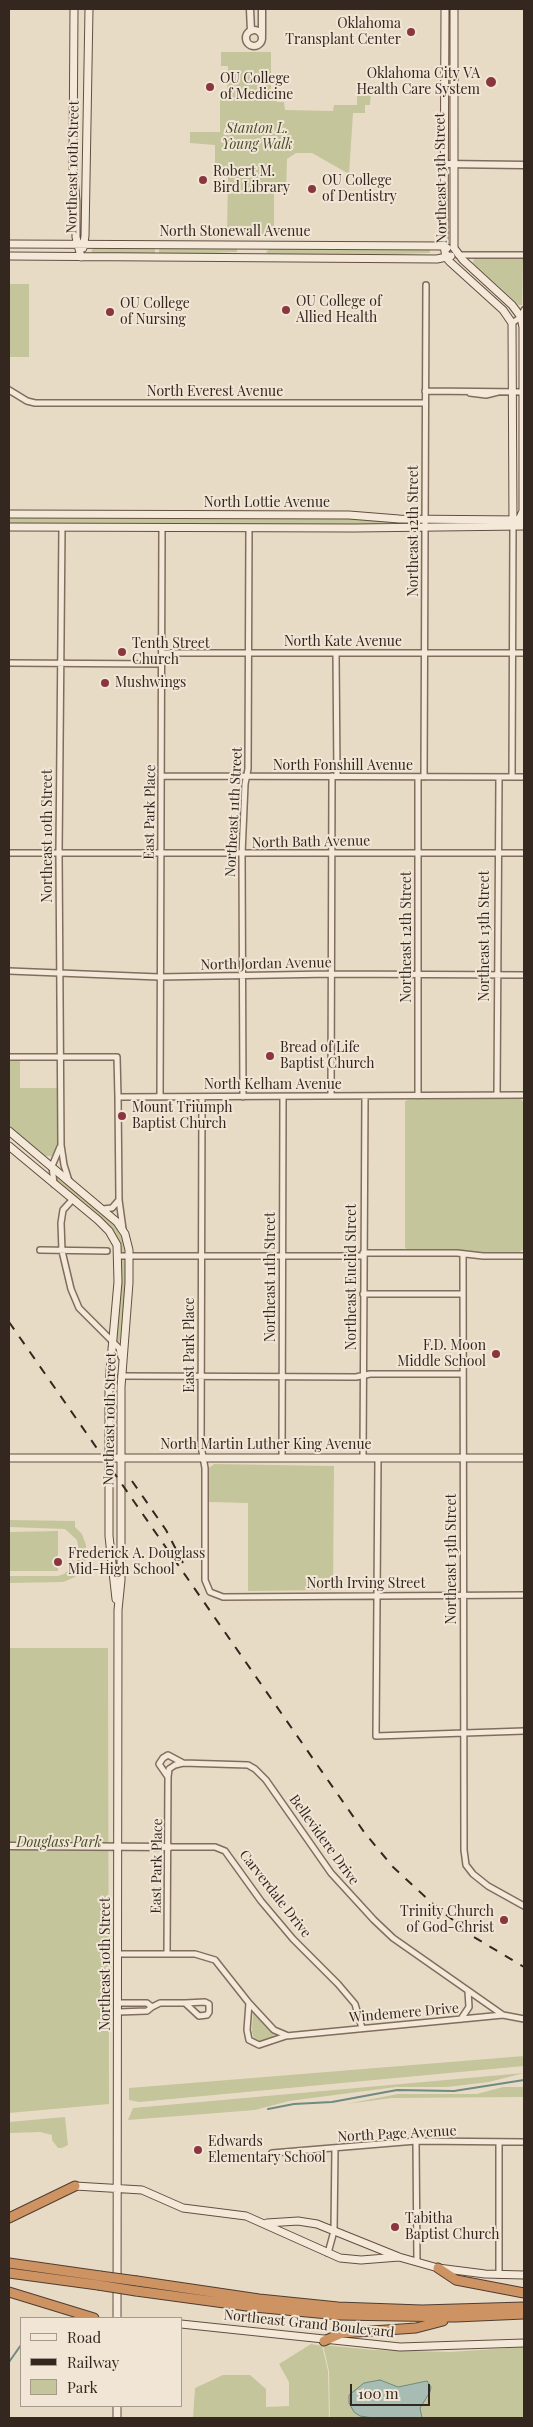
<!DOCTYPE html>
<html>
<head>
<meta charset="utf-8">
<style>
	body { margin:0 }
	#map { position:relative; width:533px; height:2427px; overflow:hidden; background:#e8dbc6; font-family:"Playfair Display",serif }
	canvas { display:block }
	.frame { position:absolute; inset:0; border:10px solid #332720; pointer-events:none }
	.legend { position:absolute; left:20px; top:2317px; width:162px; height:90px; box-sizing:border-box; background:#f1e6d5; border:1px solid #a59a8d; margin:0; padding:6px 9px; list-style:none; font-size:15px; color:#332720 }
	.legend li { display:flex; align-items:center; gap:10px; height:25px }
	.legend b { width:25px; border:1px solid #a59a8d }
	.scale { position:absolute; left:350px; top:2384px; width:80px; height:22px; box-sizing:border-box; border:2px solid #332720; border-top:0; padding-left:6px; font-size:15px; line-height:18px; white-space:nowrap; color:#332720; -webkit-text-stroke:4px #f1e6d5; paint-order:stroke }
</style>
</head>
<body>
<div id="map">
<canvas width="533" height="2427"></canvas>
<div class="frame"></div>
<ul class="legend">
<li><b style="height:6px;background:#f4e9d8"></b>Road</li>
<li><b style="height:6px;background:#332720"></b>Railway</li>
<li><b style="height:14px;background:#c4c59b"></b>Park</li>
</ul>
<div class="scale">100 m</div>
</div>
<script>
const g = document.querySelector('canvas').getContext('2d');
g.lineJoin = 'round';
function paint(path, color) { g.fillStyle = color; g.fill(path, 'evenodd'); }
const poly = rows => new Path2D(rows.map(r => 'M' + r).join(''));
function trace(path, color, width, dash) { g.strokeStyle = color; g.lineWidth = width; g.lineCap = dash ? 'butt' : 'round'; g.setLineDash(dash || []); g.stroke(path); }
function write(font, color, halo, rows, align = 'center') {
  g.font = font + ' "Playfair Display",serif'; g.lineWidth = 4; g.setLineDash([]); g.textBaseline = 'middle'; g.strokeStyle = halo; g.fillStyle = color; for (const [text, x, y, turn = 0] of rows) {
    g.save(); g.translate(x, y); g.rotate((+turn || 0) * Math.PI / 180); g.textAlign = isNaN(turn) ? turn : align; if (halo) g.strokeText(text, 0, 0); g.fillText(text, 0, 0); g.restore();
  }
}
paint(poly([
	[221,52,271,52,271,93,277,94,277,102,284,102,285,110,333,111,334,105,357,105,357,90,371,91,370,105,365,105,365,113,353,113,349,174,312,153,296,153,287,159,286,193,274,193,274,236,227,235,228,173,215,173,215,145,190,143,190,132,220,132,220,98,227,97,228,66,221,66],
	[94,248,155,248,155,255,94,254,91,251],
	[159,248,237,248,237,252,159,255],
	[269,249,429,249,430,253,370,255,269,254,266,252],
	[474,258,523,258,522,305,519,305,473,263],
	[9,284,29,284,29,357,9,357],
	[9,516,355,517,420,523,355,526,9,525],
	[9,1059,20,1060,20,1088,58,1088,58,1143,52,1156,45,1156,9,1126],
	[494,1098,520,1098,524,1103,524,1249,518,1253,407,1250,405,1247,405,1101,408,1100],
	[54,1174,112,1221,123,1240,124,1252,121,1251,118,1242,54,1180],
	[122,1259,126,1261,125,1294,120,1341,118,1342,116,1337],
	[214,1464,334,1466,333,1590,248,1591,248,1503,209,1502,209,1468],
	[9,1520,75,1521,75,1527,82,1534,86,1545,86,1558,83,1567,75,1577,63,1582,9,1583,9,1576,58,1576,64,1574,76,1564,79,1551,77,1540,65,1529,9,1527],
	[58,1531,58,1571,9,1571,9,1532],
	[9,1648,108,1648,109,2104,9,2113],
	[253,2013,273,2032,274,2036,259,2042,254,2039,252,2032],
	[524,2056,524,2066,139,2102,129,2100,129,2088],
	[524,2073,489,2082,447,2087,396,2087,289,2101,255,2110,128,2120,133,2108],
	[503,2087,524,2087,524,2097,392,2098,346,2104,398,2094,477,2094],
	[65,2117,68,2145,62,2148,58,2148,52,2140,52,2135,40,2132,9,2133,9,2122],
	[311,2344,322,2346,328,2371,329,2418,193,2418,195,2388,223,2375,250,2375,266,2389,266,2407,289,2406,289,2382,279,2364],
	[323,2345,374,2350,450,2352,524,2347,524,2418,330,2418,329,2371]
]), '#c4c59b');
const water = poly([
	[380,2380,398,2387,427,2381,431,2387,430,2392,420,2408,422,2418,373,2418,360,2416,354,2412,349,2403,349,2395,364,2383,380,2380]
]);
paint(water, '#a7bdb4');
trace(water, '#6f8a80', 1);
trace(poly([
	[268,2109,294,2104,332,2102,397,2090,454,2091,524,2080],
	[9,2362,21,2345]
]), '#6f8a80', 2);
const minor = poly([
	[458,255,524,255],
	[512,323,521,317,524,310],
	[9,390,27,401,35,403,425,403],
	[425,391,524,392],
	[470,393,486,395,498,392],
	[62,527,59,853,61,1145,64,1165,69,1181],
	[162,653,524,653],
	[336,654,337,776],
	[9,663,162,664],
	[162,776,524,777],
	[424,777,426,285],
	[512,777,513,526],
	[9,853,524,853],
	[9,971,159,977,331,974,524,975],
	[9,1057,117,1057,118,1097,524,1095],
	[497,1095,499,777],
	[331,1096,332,776],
	[418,1096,418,777],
	[118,1097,119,1200,123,1229],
	[160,1097,162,527],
	[202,1097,201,1446,205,1468,205,1580,210,1592,223,1597,524,1595],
	[243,1097,242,854,245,784,248,769,249,528],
	[54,1184,52,1166,60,1147],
	[73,1199,63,1210,61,1223,62,1251,71,1289,79,1308,119,1348,121,1357],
	[103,1209,112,1208,119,1200],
	[40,1250,107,1251],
	[363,1253,457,1253,483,1256,524,1256],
	[463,1254,464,1850,466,1865,473,1874,488,1886,524,1906],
	[118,1256,363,1256],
	[363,1294,463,1294],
	[121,1376,356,1377,370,1374,462,1374],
	[282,1458,283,1097],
	[363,1458,365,1096],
	[378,1458,376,1736,524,1731],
	[168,1777,169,1769,175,1765,183,1763],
	[169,1847,215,1847,225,1851,261,1901,293,1939,338,1984,355,2004,362,2028],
	[118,1954,195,1954,215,1960,249,2003,247,2030,249,2040,259,2045,286,2036,503,2015,524,2019],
	[167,1954,168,1777,159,1764,163,1758,168,1755,183,1763,248,1765,255,1769,266,1780,331,1873,374,1920,393,1938,503,2015],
	[249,2003,274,2030,286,2035],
	[152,2007,160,2003,185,2003,199,2016,207,2015,209,2012,209,2004,205,2002,185,2003],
	[118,2012,147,2011,152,2007,147,2003,118,2003],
	[461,2019,469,2007,468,1991],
	[416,2141,417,2262],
	[272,2153,416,2141,524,2142],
	[328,2253,334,2231,335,2148],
	[499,2275,499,2142]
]);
const tertiary = poly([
	[250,9,251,31],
	'246 38a8 8 0 1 1 16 0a8 8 0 1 1-16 0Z',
	[262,35,262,9],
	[444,164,524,165],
	[9,1846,169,1847]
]);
const secondary = poly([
	[74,9,73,167,76,201,76,237,81,257],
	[445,9,444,246,446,257,450,262,503,310,512,323,513,526],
	[454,9,454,248,463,260,512,305,521,317,523,327,523,511,519,520,513,526],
	[9,244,444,246,447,248],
	[83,248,85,236,89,9],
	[9,256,437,259,451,256],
	[9,514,349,515,399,519,524,520],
	[9,527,354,528,524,526],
	[9,1131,117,1222,125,1234,129,1250,129,1283,121,1387,121,1580,118,1610,117,2318],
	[9,1146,98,1220,109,1231,117,1245,118,1282,109,1383,109,1536,116,1599],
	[9,1458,524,1458],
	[75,2186,142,2190,183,2208,246,2216,340,2258,361,2260,399,2257],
	[267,2223,298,2221,317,2224,399,2257,438,2268,485,2274,524,2275],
	[181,2324,400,2347,524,2343],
	[117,2406,117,2418]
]);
const motorway = poly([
	[9,2218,75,2186],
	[9,2263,100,2276],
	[438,2268,456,2280,524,2293],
	[9,2273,98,2285],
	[137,2281,259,2299,338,2307,422,2310,524,2307],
	[136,2291,254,2307,339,2315,456,2317,524,2314],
	[9,2292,94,2318],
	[324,2341,342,2333,416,2328,443,2321]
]);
trace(minor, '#816d5e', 8);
trace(tertiary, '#816d5e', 9);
trace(secondary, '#634f41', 9);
trace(motorway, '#503d32', 11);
trace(minor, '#f4e9d8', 5);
trace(tertiary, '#f4e9d8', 6);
trace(secondary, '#f4e9d8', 7);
trace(motorway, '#cd9362', 9);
trace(poly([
	[9,1322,364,1832,393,1867,433,1904,474,1937,524,1967],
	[132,1481,166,1530,183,1563]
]), '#332720', 2, [9, 9]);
const motorwayBridge = poly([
	[100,2276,137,2281],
	[98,2285,136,2291]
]);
trace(motorwayBridge, '#503d32', 11, []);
trace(motorwayBridge, '#cd9362', 9);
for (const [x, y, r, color] of [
	[411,32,5,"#89363f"],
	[491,82,6,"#89363f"],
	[210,87,5,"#89363f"],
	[203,180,5,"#89363f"],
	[312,189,5,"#89363f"],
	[286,310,5,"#89363f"],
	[110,312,5,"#89363f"],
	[122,652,5,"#89363f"],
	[105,683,5,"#89363f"],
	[270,1056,5,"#89363f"],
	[122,1116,5,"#89363f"],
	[496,1354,5,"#89363f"],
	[58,1562,5,"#89363f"],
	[504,1920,5,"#89363f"],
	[198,2150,5,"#89363f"],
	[395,2227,5,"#89363f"]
]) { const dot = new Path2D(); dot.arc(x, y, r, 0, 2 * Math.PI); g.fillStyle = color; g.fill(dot); trace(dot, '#f1e6d5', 2); }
write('14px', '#332720', '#f1e6d5', [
	["Oklahoma",401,24,"right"],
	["Transplant Center",401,40,"right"],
	["Oklahoma City VA",480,74,"right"],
	["Health Care System",480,90,"right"],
	["OU College",220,79],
	["of Medicine",220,95],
	["Robert M.",213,172],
	["Bird Library",213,188],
	["OU College",322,181],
	["of Dentistry",322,197],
	["OU College of",296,302],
	["Allied Health",296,318],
	["OU College",120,304],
	["of Nursing",120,320],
	["Tenth Street",132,644],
	["Church",132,660],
	["Mushwings",115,683],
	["Bread of Life",280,1048],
	["Baptist Church",280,1064],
	["Mount Triumph",132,1108],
	["Baptist Church",132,1124],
	["F.D. Moon",486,1346,"right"],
	["Middle School",486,1362,"right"],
	["Frederick A. Douglass",68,1554],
	["Mid-High School",68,1570],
	["Trinity Church",494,1912,"right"],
	["of God-Christ",494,1928,"right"],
	["Edwards",208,2142],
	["Elementary School",208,2158],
	["Tabitha",405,2219],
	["Baptist Church",405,2235]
], 'left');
write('italic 14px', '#484d29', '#f1e6d5', [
	["Stanton L.",257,129],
	["Young Walk",257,145],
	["Douglass Park",59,1843]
]);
write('14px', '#332720', '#f1e6d5', [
	["Northeast 10th Street",73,167,-89],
	["Northeast 13th Street",441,178,-91],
	["North Stonewall Avenue",235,232],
	["North Everest Avenue",215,392],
	["North Lottie Avenue",267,503],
	["Northeast 12th Street",414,531,-90],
	["North Kate Avenue",343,642],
	["North Fonshill Avenue",343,766],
	["East Park Place",150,812,-89],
	["Northeast 11th Street",234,812,-87],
	["Northeast 10th Street",48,836,-90],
	["North Bath Avenue",311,842,-1],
	["Northeast 13th Street",485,936,-90],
	["Northeast 12th Street",407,937,-90],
	["North Jordan Avenue",266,964,-1],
	["North Kelham Avenue",273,1085],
	["Northeast 11th Street",271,1277,-90],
	["Northeast Euclid Street",352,1277,-90],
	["East Park Place",190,1345,-90],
	["Northeast 10th Street",110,1419,-89],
	["North Martin Luther King Avenue",266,1445],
	["Northeast 13th Street",452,1559,-90],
	["North Irving Street",366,1584],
	["Bellevidere Drive",324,1840,54],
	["East Park Place",157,1866,-89],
	["Carverdale Drive",275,1894,52],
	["Northeast 10th Street",106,1964,-90],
	["Windemere Drive",404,2013,-5],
	["North Page Avenue",397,2134,-3],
	["Northeast Grand Boulevard",309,2324,6]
]);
</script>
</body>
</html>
